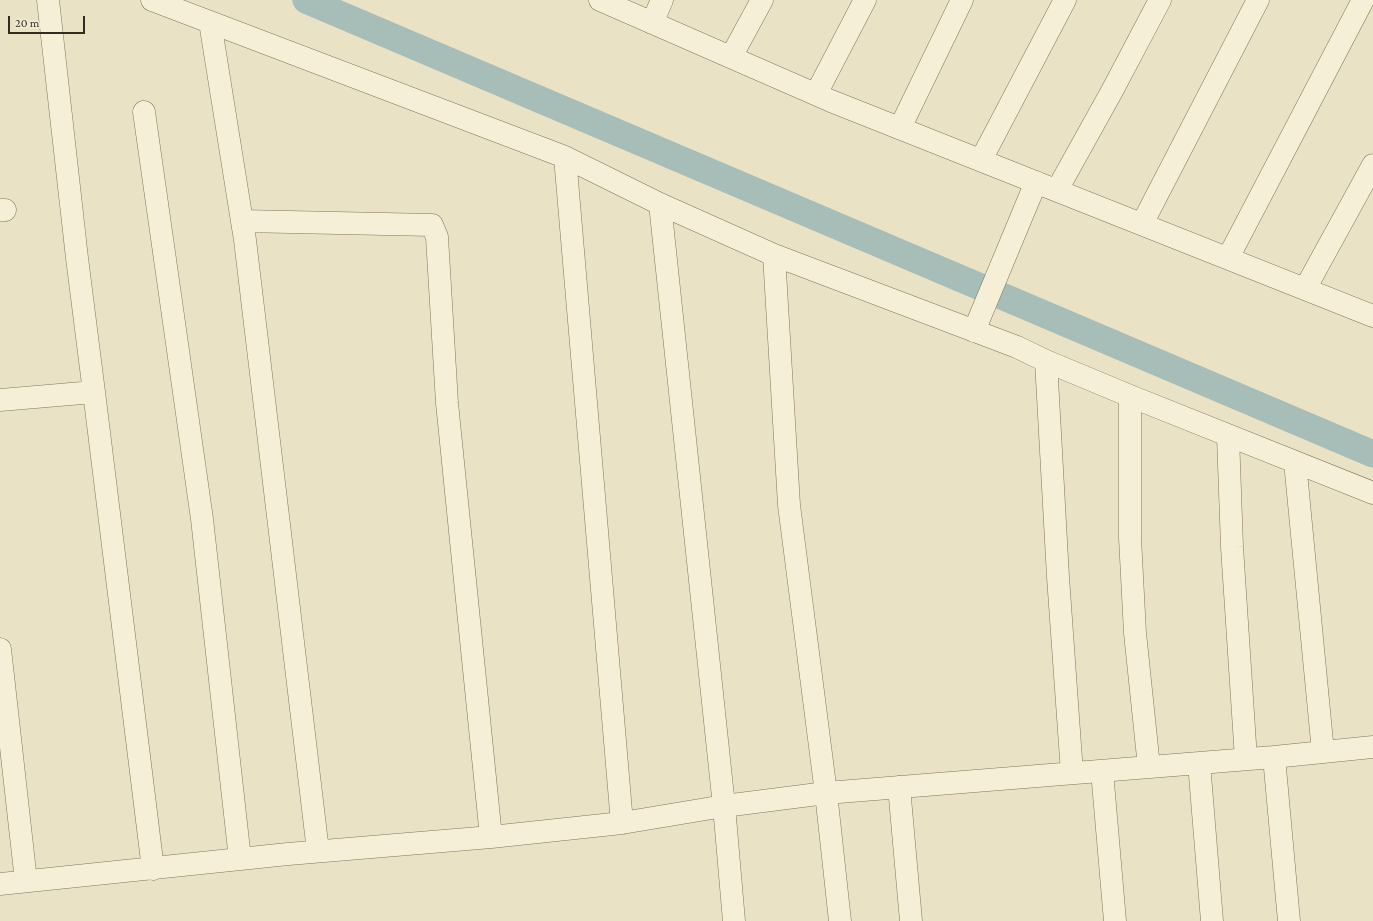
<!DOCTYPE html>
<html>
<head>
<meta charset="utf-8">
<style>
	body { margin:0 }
	#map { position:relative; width:1373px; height:921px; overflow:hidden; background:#e9e2c5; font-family:"Crimson Pro",serif }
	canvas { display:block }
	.scale { position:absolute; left:8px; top:16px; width:77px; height:18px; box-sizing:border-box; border:2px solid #342b1f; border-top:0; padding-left:5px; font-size:12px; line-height:14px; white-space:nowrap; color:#342b1f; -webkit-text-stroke:3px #f1ecd4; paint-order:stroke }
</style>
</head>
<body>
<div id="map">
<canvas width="1373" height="921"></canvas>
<div class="scale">20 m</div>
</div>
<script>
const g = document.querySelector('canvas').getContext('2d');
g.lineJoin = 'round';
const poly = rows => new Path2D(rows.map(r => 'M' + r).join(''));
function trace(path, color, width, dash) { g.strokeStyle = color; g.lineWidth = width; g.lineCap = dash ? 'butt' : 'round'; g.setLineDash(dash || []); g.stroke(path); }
trace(poly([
	[306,0,1373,454]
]), '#a6bdb8', 27);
const minor = poly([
	[48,0,77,258,94,392,153,869],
	[152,0,565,157,660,204,774,255,1017,347,1046,361,1130,396,1373,493],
	[600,0,831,101,1373,316],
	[210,22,245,240,318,851],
	[652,23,662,0],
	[731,57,762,0],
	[816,94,865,0],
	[144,112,202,519,240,859],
	[900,128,962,0],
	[565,157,622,823],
	[981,160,1065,0],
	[1057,190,1112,91,1160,0],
	[660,204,724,806,734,921],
	[0,210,5,210],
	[242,221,432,225,437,237,447,403,491,837],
	[1142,224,1258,0],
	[774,255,789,505,826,793,840,921],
	[1228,258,1363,0],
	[1305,289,1373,165],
	[974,331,1036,182],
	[1046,361,1058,577,1072,773],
	[1130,396,1130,538,1135,633,1149,767],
	[0,400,94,392],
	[1228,436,1232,547,1246,759],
	[1295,462,1323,752],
	[0,649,26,881],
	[1274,757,1289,921],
	[1199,763,1212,921],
	[1102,771,1115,921],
	[899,787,911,921],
	[0,884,288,854,491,837,622,823,724,806,826,793,1274,757,1373,747]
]);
trace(minor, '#82745d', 23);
trace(minor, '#f5efd7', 22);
</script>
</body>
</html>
